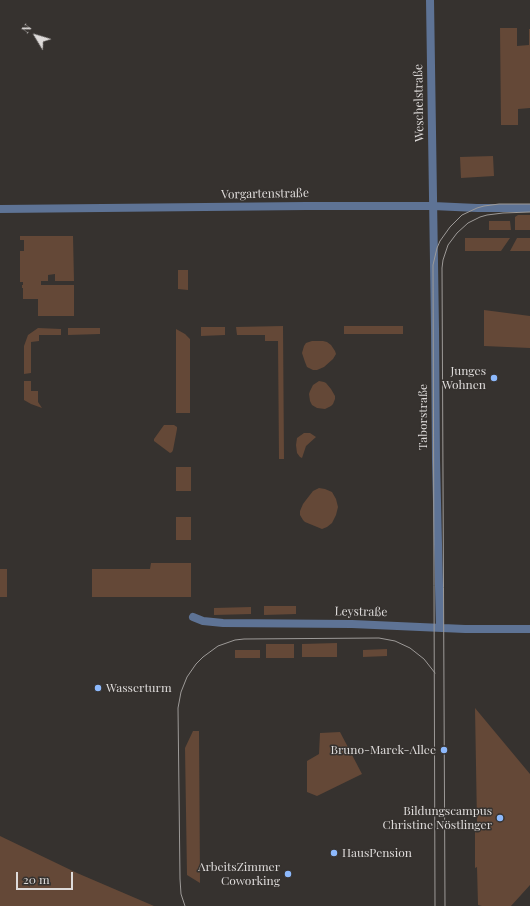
<!DOCTYPE html>
<html>
<head>
<meta charset="utf-8">
<style>
	body { margin:0 }
	#map { position:relative; width:530px; height:906px; overflow:hidden; background:#36322f; font-family:"Playfair Display",serif }
	canvas { display:block }
	.north { position:absolute; left:16px; top:16px; width:40px; height:40px; -webkit-text-stroke:3px #36322f; paint-order:stroke; rotate:308deg; font-size:11px; font-weight:700; line-height:16px; text-align:center; color:#dedbda }
	.north::after { content:''; display:block; margin:auto; width:14px; height:18px; background:#dedbda; clip-path:polygon(50% 0,100% 100%,50% 72%,0 100%) }
	.scale { position:absolute; left:16px; top:872px; width:57px; height:18px; box-sizing:border-box; border:2px solid #dedbda; border-top:0; padding-left:5px; font-size:12px; line-height:14px; white-space:nowrap; color:#dedbda; -webkit-text-stroke:3px #36322f; paint-order:stroke }
</style>
</head>
<body>
<div id="map">
<canvas width="530" height="906"></canvas>
<div class="north">N</div>
<div class="scale">20 m</div>
</div>
<script>
const g = document.querySelector('canvas').getContext('2d');
g.lineJoin = 'round';
function paint(path, color) { g.fillStyle = color; g.fill(path, 'evenodd'); }
const poly = rows => new Path2D(rows.map(r => 'M' + r).join(''));
function trace(path, color, width, dash) { g.strokeStyle = color; g.lineWidth = width; g.lineCap = dash ? 'butt' : 'round'; g.setLineDash(dash || []); g.stroke(path); }
function write(font, color, halo, rows, align = 'center') {
  g.font = font + ' "Playfair Display",serif'; g.lineWidth = 3; g.setLineDash([]); g.textBaseline = 'middle'; g.strokeStyle = halo; g.fillStyle = color; for (const [text, x, y, turn = 0] of rows) {
    g.save(); g.translate(x, y); g.rotate((+turn || 0) * Math.PI / 180); g.textAlign = isNaN(turn) ? turn : align; if (halo) g.strokeText(text, 0, 0); g.fillText(text, 0, 0); g.restore();
  }
}
paint(poly([
	[500,28,517,28,517,46,529,45,529,29,530,29,530,108,518,109,518,125,501,125],
	[493,156,494,176,461,178,460,157],
	[518,215,530,215,530,230,515,230,515,217],
	[489,221,510,221,511,230,489,230],
	[20,236,73,236,74,281,55,281,55,274,48,275,48,281,41,281,41,285,74,285,74,316,38,316,38,299,23,299,23,288,22,288,22,285,23,285,23,282,20,282,20,251,24,251,24,240,20,240],
	[465,238,510,238,501,251,465,251],
	[517,238,530,238,530,251,510,251],
	[178,270,188,270,188,290,178,289],
	[484,310,530,316,530,348,484,346],
	[283,326,284,459,279,459,278,341,265,341,265,335,237,335,236,327],
	[344,326,403,326,403,334,344,334],
	[201,327,225,327,225,335,201,336],
	[38,328,61,329,61,335,39,335,39,341,31,342,31,373,24,374,24,346,28,335],
	[68,328,100,328,100,334,68,335],
	[176,329,185,334,190,339,190,413,176,413],
	[312,341,323,341,327,342,331,345,335,351,336,354,333,359,324,367,317,370,313,370,307,367,305,362,302,353,304,346,306,343],
	[24,381,31,381,31,391,38,391,38,402,42,408,31,404,24,400],
	[319,381,324,382,326,383,331,389,335,396,335,399,333,404,331,406,325,409,317,408,312,405,310,401,309,394,310,391,313,385],
	[164,425,174,425,177,427,177,429,173,450,172,452,170,453,154,441,154,439],
	[304,433,310,433,316,437,306,446,302,458,300,457,297,453,296,445,297,438],
	[176,467,191,467,191,491,176,491],
	[319,488,325,489,332,492,336,499,338,507,336,515,332,523,327,527,322,529,305,522,303,520,300,515,300,511,303,504,306,500,313,491],
	[176,517,191,517,191,540,176,540],
	[151,563,191,563,191,597,92,597,92,569,150,569],
	[0,569,7,569,7,597,0,597],
	[264,606,296,606,296,614,264,615],
	[251,607,251,614,214,615,214,608],
	[337,643,337,657,302,657,302,644],
	[266,644,294,644,294,658,266,658],
	[387,649,387,656,363,657,363,650],
	[235,650,260,650,260,658,235,658],
	[475,708,530,774,530,885,511,906,482,906,478,905,477,867,475,868,475,824,477,823],
	[193,731,199,731,200,883,187,875,185,748],
	[340,732,362,774,317,796,307,792,307,761,319,754,320,733],
	[0,836,77,873,154,906,0,906]
]), '#644837');
trace(poly([
	[430,0,435,328,436,460,440,628],
	[0,209,307,206,433,206,477,208,530,208],
	[193,617,203,621,223,623,352,624,465,629,530,629]
]), '#5e7395', 8);
trace(poly([
	[185,906,181,894,180,879,178,708,181,692,187,677,196,664,203,657,218,646,235,640,244,639,379,638,395,641,410,648,424,659,435,673],
	[435,906,433,265,437,248,440,241,450,227,462,215,477,208,484,206,499,204,530,204],
	[445,906,442,268,443,260,448,245,457,233,468,223,480,217,487,215,503,213,530,212]
]), '#9d9a98', 1);
for (const [x, y, r, color] of [
	[494,378,4,"#8db9fc"],
	[98,688,4,"#8db9fc"],
	[444,750,4,"#8db9fc"],
	[500,818,4,"#8db9fc"],
	[334,853,4,"#8db9fc"],
	[288,874,4,"#8db9fc"]
]) { const dot = new Path2D(); dot.arc(x, y, r, 0, 2 * Math.PI); g.fillStyle = color; g.fill(dot); trace(dot, '#36322f', 1.5); }
write('12px', '#dedbda', '#36322f', [
	["Weschelstraße",419,103,-91],
	["Vorgartenstraße",265,194,-1],
	["Taborstraße",423,417,-90],
	["Leystraße",361,612,1]
]);
write('12px', '#dedbda', '#36322f', [
	["Junges",486,371],
	["Wohnen",486,385],
	["Wasserturm",106,688,"left"],
	["Bruno-Marek-Allee",436,750],
	["Bildungscampus",492,811],
	["Christine Nöstlinger",492,825],
	["HausPension",342,853,"left"],
	["ArbeitsZimmer",280,867],
	["Coworking",280,881]
], 'right');
</script>
</body>
</html>
